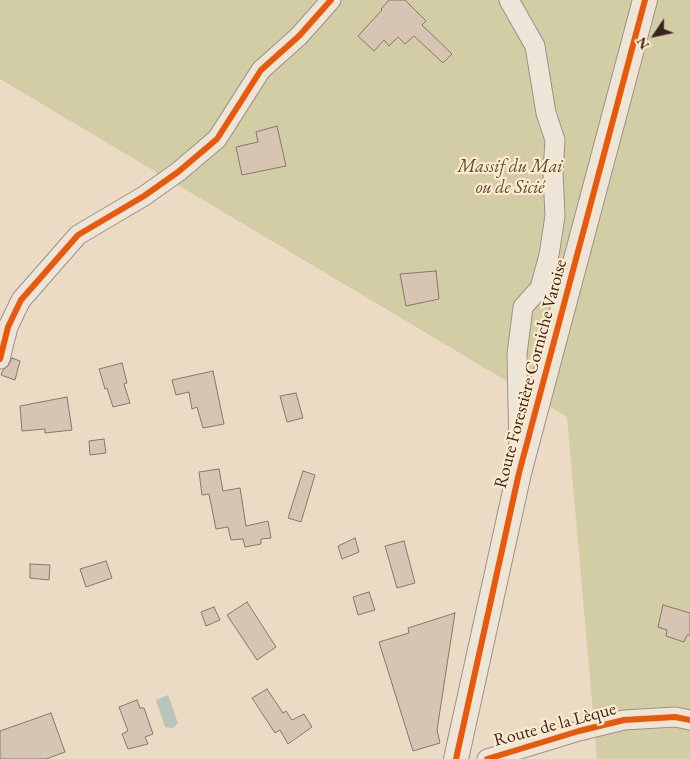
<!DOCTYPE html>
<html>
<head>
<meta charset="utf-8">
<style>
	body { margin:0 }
	#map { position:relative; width:690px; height:759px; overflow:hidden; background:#ecdbc4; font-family:"EB Garamond",serif }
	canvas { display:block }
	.north { position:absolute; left:630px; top:10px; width:50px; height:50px; -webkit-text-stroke:4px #feeacd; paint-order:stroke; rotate:236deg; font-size:14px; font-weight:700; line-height:20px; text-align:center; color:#37251e }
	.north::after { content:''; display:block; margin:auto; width:18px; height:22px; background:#37251e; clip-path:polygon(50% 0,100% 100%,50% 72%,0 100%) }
</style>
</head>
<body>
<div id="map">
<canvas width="690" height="759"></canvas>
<div class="north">N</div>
</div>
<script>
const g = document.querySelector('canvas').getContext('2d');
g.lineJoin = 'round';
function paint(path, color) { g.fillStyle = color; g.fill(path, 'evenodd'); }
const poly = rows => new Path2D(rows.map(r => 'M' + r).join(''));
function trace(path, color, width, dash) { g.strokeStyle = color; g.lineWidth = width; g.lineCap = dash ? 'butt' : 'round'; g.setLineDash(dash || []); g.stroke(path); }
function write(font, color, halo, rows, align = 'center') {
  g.font = font + ' "EB Garamond",serif'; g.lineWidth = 4.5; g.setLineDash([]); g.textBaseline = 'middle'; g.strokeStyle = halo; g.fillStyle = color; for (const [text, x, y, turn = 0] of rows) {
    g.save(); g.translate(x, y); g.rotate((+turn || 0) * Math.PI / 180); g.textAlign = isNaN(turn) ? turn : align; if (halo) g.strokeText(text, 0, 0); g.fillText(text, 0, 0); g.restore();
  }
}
paint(poly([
	[0,0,690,0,690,759,597,759,567,417,0,79]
]), '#d3cda6');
paint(poly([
	[168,695,178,723,173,728,165,727,156,700]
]), '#b9c4ba');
const building = poly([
	[389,0,405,0,426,21,422,25,452,54,443,63,414,36,405,44,398,37,389,46,384,40,374,51,358,36,382,10,381,9,389,0],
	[277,126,286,166,242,175,236,147,258,142,256,132,277,126],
	[436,271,439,299,406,306,400,274,436,271],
	[12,358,20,361,15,380,1,375,3,370,8,366,12,358],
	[122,363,127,383,124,384,130,403,113,407,107,388,105,389,99,369,122,363],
	[213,371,224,424,203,428,197,407,192,409,189,392,176,395,172,380,213,371],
	[296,393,303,418,287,422,280,396,296,393],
	[67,397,72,430,45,433,45,429,22,431,20,406,67,397],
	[104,439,106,453,90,455,89,441,104,439],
	[219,469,223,491,240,488,246,526,268,521,271,538,261,539,261,544,245,547,243,539,231,540,228,527,216,529,209,494,202,495,199,472,219,469],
	[303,471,315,475,301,522,288,518,303,471],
	[355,538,359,552,342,559,338,546,355,538],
	[404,541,415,583,397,588,385,546,404,541],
	[106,561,112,578,86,587,80,569,106,561],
	[30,564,50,565,49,580,30,578,30,564],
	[369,592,375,610,358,615,353,597,369,592],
	[247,602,276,647,257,660,227,615,247,602],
	[663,605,690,613,690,635,687,635,684,642,666,636,667,630,658,627,663,605],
	[214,607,220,620,206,626,201,612,214,607],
	[455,613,437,730,440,743,413,751,379,642,409,633,408,628,455,613],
	[267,689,283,713,286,711,292,720,304,714,312,727,288,744,280,730,275,733,252,698,267,689],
	[137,700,140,708,144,708,153,734,145,737,148,744,128,749,122,734,128,731,119,707,137,700],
	[51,713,65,752,46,759,0,759,0,731,51,713]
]);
paint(building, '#d8c4b2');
trace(building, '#84796d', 1);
const minor = poly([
	[509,0,535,46,546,113,555,140,553,173,555,216,549,255,540,288,523,307,517,354,519,454],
	[0,359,8,327,21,300,78,235,144,196,178,172,217,139,261,70,299,36,331,0],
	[487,759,579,731,624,720,675,717,690,720]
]);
const tertiary = poly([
	[456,759,519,473,645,0]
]);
trace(minor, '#9d9184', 21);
trace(tertiary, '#9d9184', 26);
trace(minor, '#eee5d9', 19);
trace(tertiary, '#eee5d9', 24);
trace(poly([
	[0,359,8,327,21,300,78,235,144,196,178,172,217,139,261,70,299,36,331,0],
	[456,759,519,473,645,0],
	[487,759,579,731,624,720,675,717,690,720]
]), '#e8590c', 6);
write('italic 18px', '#594c3a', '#feeacd', [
	["Massif du Mai",510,167],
	["ou de Sicié",510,188]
]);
write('18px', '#37251e', '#feeacd', [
	["Route Forestière Corniche Varoise",531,374,-75],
	["Route de la Lèque",555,725,-15]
]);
</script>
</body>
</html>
